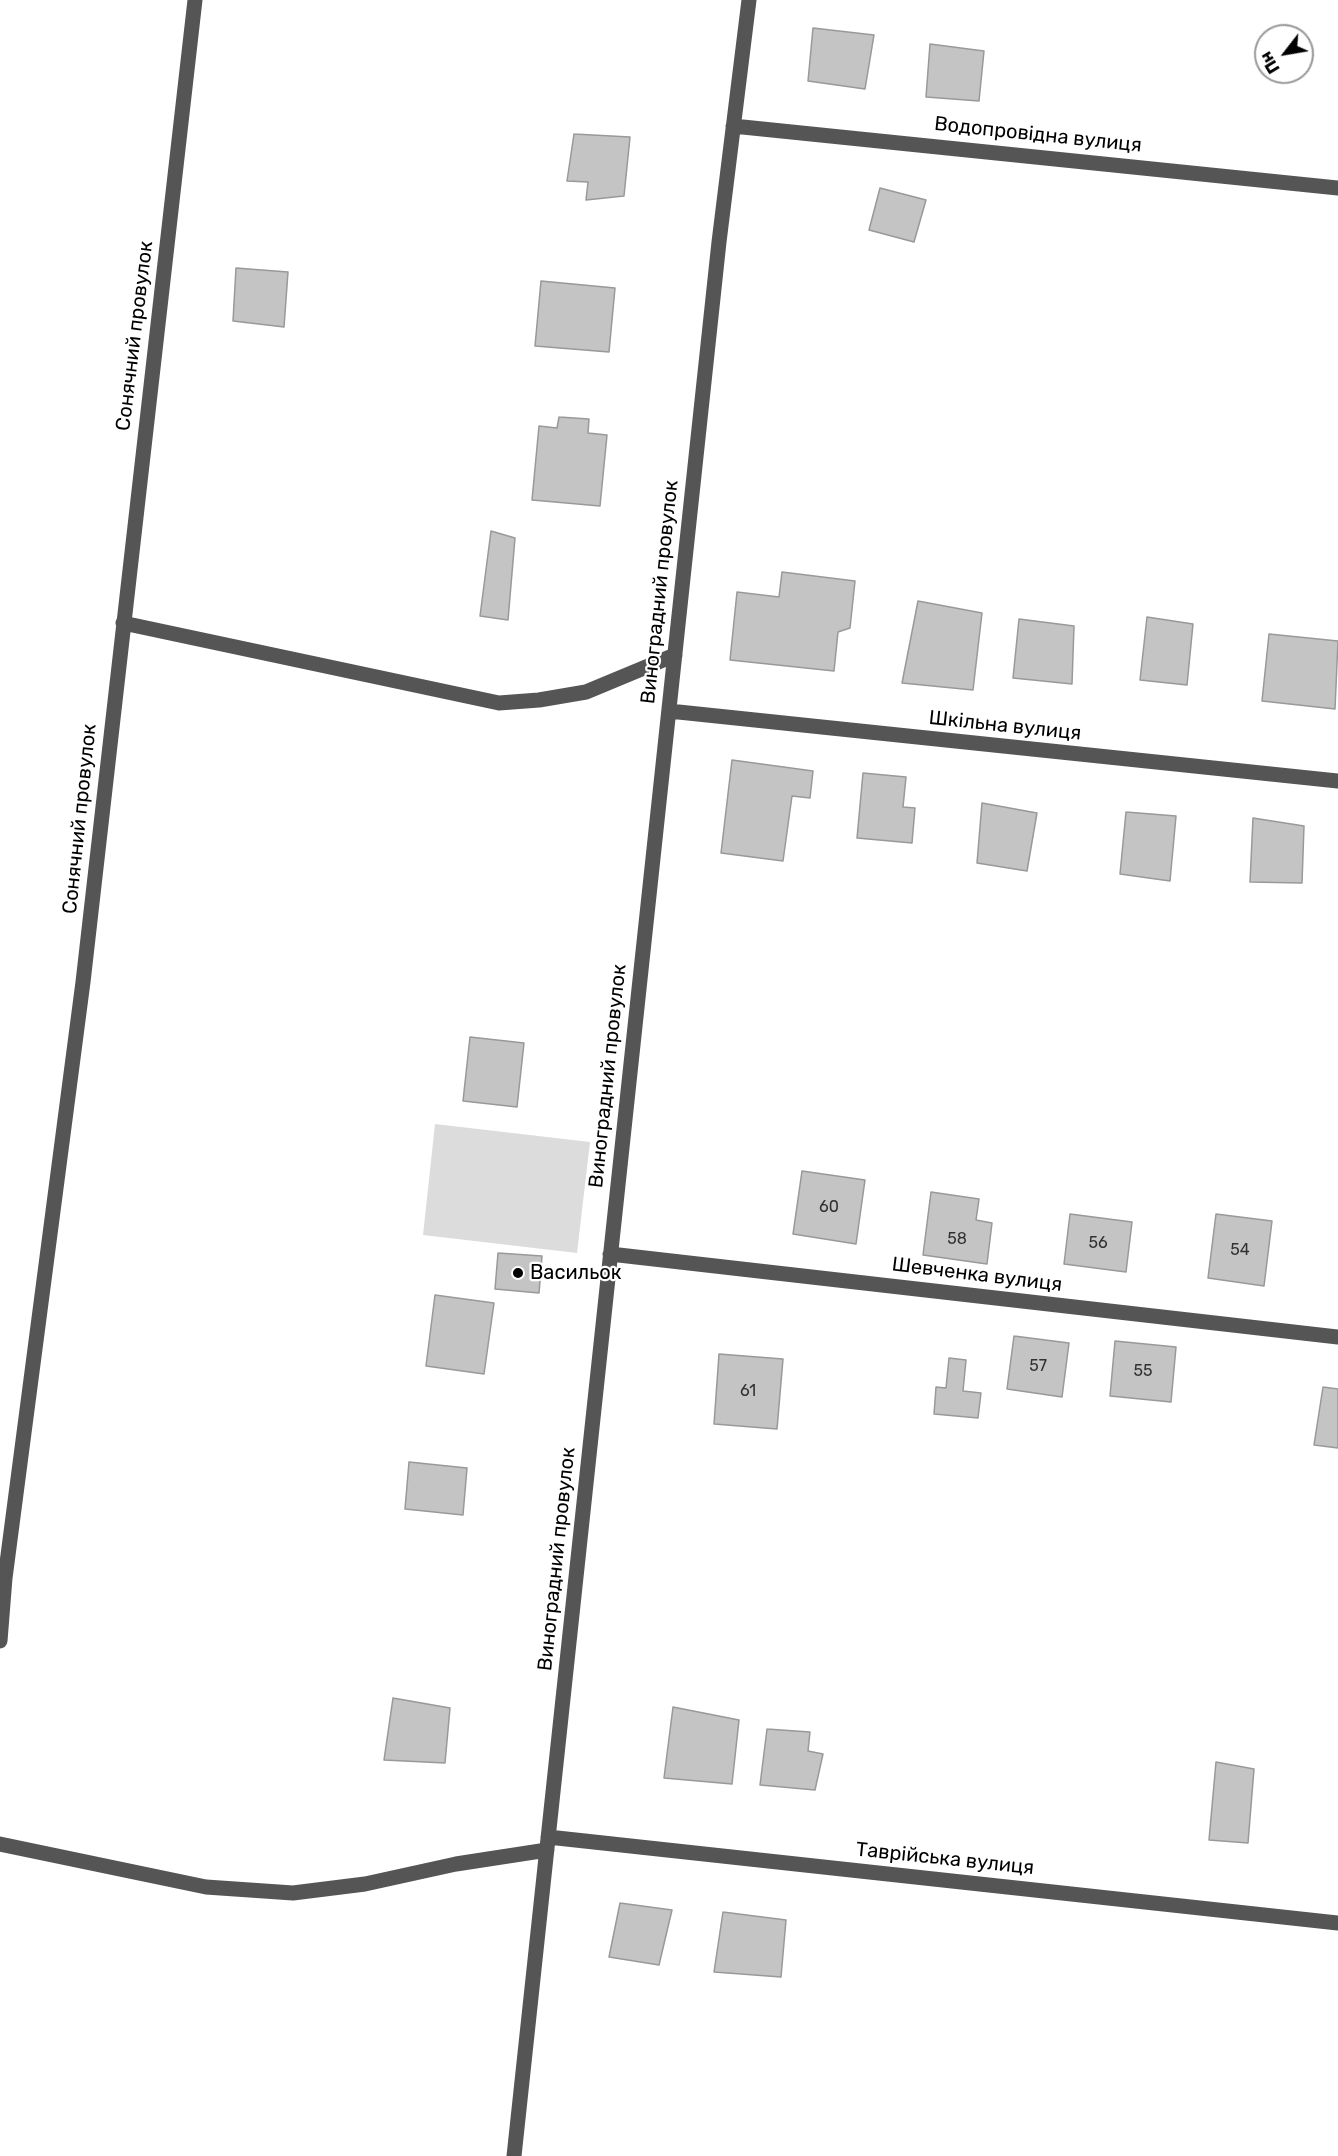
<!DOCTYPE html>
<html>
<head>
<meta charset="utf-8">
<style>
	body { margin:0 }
	#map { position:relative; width:1338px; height:2156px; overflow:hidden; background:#fff; font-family:Rubik,sans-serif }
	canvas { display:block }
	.north { position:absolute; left:1254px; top:24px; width:60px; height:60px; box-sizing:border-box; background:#fff; border:2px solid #999; border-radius:50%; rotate:239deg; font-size:16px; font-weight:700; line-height:24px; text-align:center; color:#000 }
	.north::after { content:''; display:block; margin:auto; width:21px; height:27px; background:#000; clip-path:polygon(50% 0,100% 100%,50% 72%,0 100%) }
</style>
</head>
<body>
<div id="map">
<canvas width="1338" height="2156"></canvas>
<div class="north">Пн</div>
</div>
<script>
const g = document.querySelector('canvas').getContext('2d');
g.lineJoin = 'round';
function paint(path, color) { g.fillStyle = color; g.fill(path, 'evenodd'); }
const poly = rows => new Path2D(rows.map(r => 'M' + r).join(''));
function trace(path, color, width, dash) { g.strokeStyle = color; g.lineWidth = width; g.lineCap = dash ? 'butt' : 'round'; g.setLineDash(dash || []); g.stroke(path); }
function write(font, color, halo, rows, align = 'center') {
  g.font = font + ' Rubik,sans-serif'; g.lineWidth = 4.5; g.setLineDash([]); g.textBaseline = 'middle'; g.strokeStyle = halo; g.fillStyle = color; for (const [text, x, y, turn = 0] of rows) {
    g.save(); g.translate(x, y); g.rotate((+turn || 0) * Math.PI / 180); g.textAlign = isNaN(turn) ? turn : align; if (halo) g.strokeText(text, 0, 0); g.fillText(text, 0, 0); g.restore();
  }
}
paint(poly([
	[435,1124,590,1142,577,1253,423,1235]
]), '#dcdcdc');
const building = poly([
	[813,28,874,35,865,89,808,81,813,28],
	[930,44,984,51,979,101,926,97,930,44],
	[574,134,630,137,624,196,586,200,588,182,567,181,574,134],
	[880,188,926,200,914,242,869,230,880,188],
	[236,268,288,272,284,327,233,321,236,268],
	[541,281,615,288,609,352,535,346,541,281],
	[559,417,589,419,588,433,607,435,600,506,532,500,539,426,557,428,559,417],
	[491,531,515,538,508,620,480,616,491,531],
	[782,572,855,581,850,628,838,632,834,671,730,660,737,592,779,597,782,572],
	[918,601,982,613,973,690,902,683,918,601],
	[1147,617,1193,624,1187,685,1140,680,1147,617],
	[1019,619,1074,626,1072,684,1013,678,1019,619],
	[1269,634,1338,641,1335,709,1262,701,1269,634],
	[732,760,813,771,810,798,792,796,783,861,721,853,732,760],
	[863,773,906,777,903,807,915,808,912,843,857,838,863,773],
	[982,803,1037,813,1027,871,977,863,982,803],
	[1126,812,1176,816,1170,881,1120,874,1126,812],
	[1253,818,1304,826,1302,883,1250,882,1253,818],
	[470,1037,524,1043,517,1107,463,1101,470,1037],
	[802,1171,865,1180,856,1244,793,1234,802,1171],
	[931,1192,979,1199,976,1220,992,1223,987,1264,923,1255,931,1192],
	[1070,1214,1132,1222,1126,1272,1064,1264,1070,1214],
	[1216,1214,1272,1221,1264,1286,1208,1278,1216,1214],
	[498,1253,542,1256,539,1293,495,1289,498,1253],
	[435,1295,494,1303,484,1374,426,1366,435,1295],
	[1014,1336,1069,1343,1062,1397,1007,1389,1014,1336],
	[1115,1341,1176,1347,1171,1402,1110,1396,1115,1341],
	[719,1354,783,1359,777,1429,714,1424,719,1354],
	[949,1358,966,1360,963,1391,981,1393,978,1418,934,1414,936,1387,946,1388,949,1358],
	[1323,1387,1338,1389,1338,1448,1314,1445,1323,1387],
	[409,1462,467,1468,463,1515,405,1509,409,1462],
	[393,1698,450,1708,445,1763,384,1760,393,1698],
	[673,1707,739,1720,732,1784,664,1778,673,1707],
	[767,1729,810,1732,808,1751,823,1754,815,1790,760,1785,767,1729],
	[1216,1762,1254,1769,1248,1843,1209,1840,1216,1762],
	[620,1903,672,1910,659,1965,609,1957,620,1903],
	[723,1912,786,1920,781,1977,714,1972,723,1912]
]);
paint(building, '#c4c4c4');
trace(building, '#999', 1.5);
trace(poly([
	[733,126,1338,188],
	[123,623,499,703,539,700,586,692,675,655],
	[669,711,1338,781],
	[610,1254,1338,1337],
	[0,1641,5,1578,83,982,195,0],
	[548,1837,1338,1923],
	[0,1844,206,1887,293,1893,365,1884,456,1864,547,1850],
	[514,2156,719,242,749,0]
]), '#555', 15);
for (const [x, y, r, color] of [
	[518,1273,6,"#000"]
]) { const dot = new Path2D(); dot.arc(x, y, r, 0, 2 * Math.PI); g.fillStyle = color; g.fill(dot); trace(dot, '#fff', 2); }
write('16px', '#313131', null, [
	["60",829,1207],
	["58",957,1239],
	["56",1098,1243],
	["54",1240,1250],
	["57",1038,1366],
	["55",1143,1371],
	["61",748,1391]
]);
write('20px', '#000', '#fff', [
	["Водопровідна вулиця",1038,135,6],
	["Сонячний провулок",135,336,-83],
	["Виноградний провулок",660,592,-84],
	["Шкільна вулиця",1005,726,6],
	["Сонячний провулок",80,819,-84],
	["Виноградний провулок",608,1076,-84],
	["Шевченка вулиця",977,1275,7],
	["Виноградний провулок",557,1559,-84],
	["Таврійська вулиця",945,1859,6]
]);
write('20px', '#000', '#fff', [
	["Васильок",530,1273]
], 'left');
</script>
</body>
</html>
